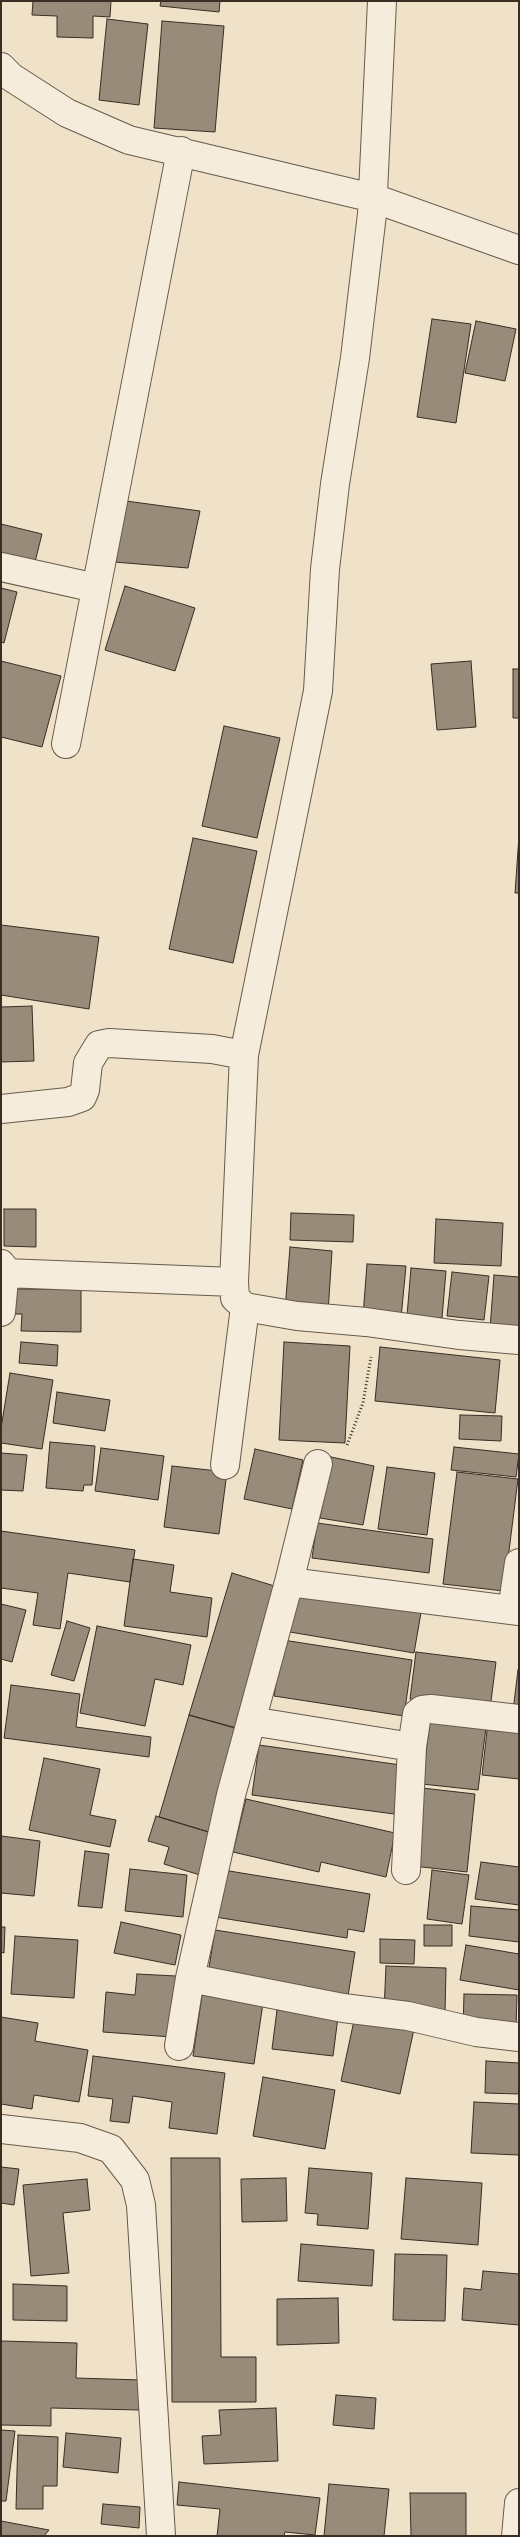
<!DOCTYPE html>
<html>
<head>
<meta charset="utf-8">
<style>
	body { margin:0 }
	#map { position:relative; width:520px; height:2537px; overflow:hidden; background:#f0e2c8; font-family:"Gentium Book Plus",serif }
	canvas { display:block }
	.frame { position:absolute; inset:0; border:2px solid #392d24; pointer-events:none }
</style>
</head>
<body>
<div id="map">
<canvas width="520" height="2537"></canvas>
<div class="frame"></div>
</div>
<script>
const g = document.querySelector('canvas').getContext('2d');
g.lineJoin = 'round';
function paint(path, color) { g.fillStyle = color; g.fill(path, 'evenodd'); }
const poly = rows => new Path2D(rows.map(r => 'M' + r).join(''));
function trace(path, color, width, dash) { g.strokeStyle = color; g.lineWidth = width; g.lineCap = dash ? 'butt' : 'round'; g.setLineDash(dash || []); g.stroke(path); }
const building = poly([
	[33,1,111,1,110,17,93,16,93,38,57,37,57,16,32,15,33,1],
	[161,1,220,1,219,12,160,6,161,1],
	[107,19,148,24,139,105,99,100,107,19],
	[162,21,224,26,215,132,154,128,162,21],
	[432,319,471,324,456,423,417,417,432,319],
	[476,321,516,329,505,381,465,373,476,321],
	[126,501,200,511,188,568,114,562,126,501],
	[1,524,42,534,34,566,1,557,1,524],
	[125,586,195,608,175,671,105,650,125,586],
	[1,588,17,592,4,643,1,642,1,588],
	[1,661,61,676,42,747,1,737,1,661],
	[471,661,476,727,437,730,431,664,471,661],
	[513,669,519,669,519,718,513,718,513,669],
	[224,726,280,738,257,838,202,826,224,726],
	[519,836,519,893,515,893,519,836],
	[193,838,257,851,233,963,169,949,193,838],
	[1,925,99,937,89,1009,1,995,1,925],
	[32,1006,34,1061,1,1062,1,1007,32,1006],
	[4,1209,36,1209,36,1247,4,1246,4,1209],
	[291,1213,354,1215,353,1242,290,1240,291,1213],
	[436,1219,503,1223,501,1266,434,1263,436,1219],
	[290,1247,332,1251,328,1313,285,1310,290,1247],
	[367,1264,406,1266,401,1318,363,1316,367,1264],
	[411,1268,446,1271,442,1318,407,1316,411,1268],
	[452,1272,489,1276,484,1320,447,1316,452,1272],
	[494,1275,519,1277,519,1331,490,1329,494,1275],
	[9,1289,81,1289,81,1332,21,1331,22,1314,9,1314,9,1289],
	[21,1342,58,1345,57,1366,19,1363,21,1342],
	[284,1342,350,1346,345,1443,279,1440,284,1342],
	[380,1347,500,1360,495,1413,375,1401,380,1347],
	[10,1373,53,1380,42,1449,1,1443,1,1428,10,1373],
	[57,1392,110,1400,105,1431,53,1423,57,1392],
	[460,1415,502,1416,501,1441,459,1439,460,1415],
	[50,1442,95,1446,92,1485,84,1485,83,1491,46,1488,50,1442],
	[454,1447,519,1454,516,1477,451,1470,454,1447],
	[101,1448,164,1456,158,1500,95,1491,101,1448],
	[255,1449,303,1460,292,1509,244,1499,255,1449],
	[1,1453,27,1455,23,1491,1,1490,1,1453],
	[331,1457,374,1466,363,1525,320,1518,331,1457],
	[172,1466,227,1472,219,1534,164,1527,172,1466],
	[387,1467,435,1473,427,1535,378,1529,387,1467],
	[457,1472,518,1479,504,1591,443,1584,457,1472],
	[317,1523,433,1539,429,1573,312,1558,317,1523],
	[1,1531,135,1550,130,1582,68,1573,60,1629,33,1625,38,1593,1,1588,1,1531],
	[133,1559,174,1565,170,1592,212,1598,207,1637,124,1626,133,1559],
	[232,1573,281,1588,238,1729,189,1715,232,1573],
	[298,1586,422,1607,414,1653,290,1632,298,1586],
	[1,1604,26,1610,12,1662,1,1659,1,1604],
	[67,1621,90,1628,74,1681,51,1675,67,1621],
	[97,1626,191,1645,183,1685,155,1679,145,1726,80,1713,97,1626],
	[283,1640,412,1660,404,1716,274,1696,283,1640],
	[416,1652,496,1662,490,1709,410,1699,416,1652],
	[518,1670,519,1670,519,1712,513,1711,518,1670],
	[11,1685,80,1694,76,1727,151,1737,149,1757,4,1738,11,1685],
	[189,1715,244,1730,212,1833,159,1817,189,1715],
	[430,1721,486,1727,478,1790,422,1784,430,1721],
	[488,1722,519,1726,519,1779,482,1775,488,1722],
	[259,1745,401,1765,394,1814,252,1795,259,1745],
	[44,1758,100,1769,90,1815,116,1820,110,1847,29,1830,44,1758],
	[422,1788,475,1794,467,1872,413,1866,422,1788],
	[246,1799,395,1833,386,1877,321,1862,319,1872,233,1852,246,1799],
	[156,1816,212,1833,200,1875,164,1864,169,1847,148,1841,156,1816],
	[1,1836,40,1841,34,1896,1,1893,1,1836],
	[85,1851,109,1854,102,1908,78,1906,85,1851],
	[481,1862,519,1867,519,1905,475,1899,481,1862],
	[130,1869,187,1875,183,1917,125,1911,130,1869],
	[223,1870,370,1894,364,1932,348,1929,347,1938,215,1917,223,1870],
	[432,1870,469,1875,462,1924,427,1919,432,1870],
	[471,1906,519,1910,519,1942,469,1936,471,1906],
	[121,1922,181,1935,175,1965,114,1953,121,1922],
	[424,1925,452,1925,452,1946,424,1946,424,1925],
	[1,1927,5,1927,4,1953,1,1952,1,1927],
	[215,1930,355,1952,348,1996,208,1974,215,1930],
	[15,1936,78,1940,74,1998,11,1994,15,1936],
	[380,1939,415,1940,414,1964,380,1963,380,1939],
	[466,1945,519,1954,519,1990,460,1980,466,1945],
	[386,1966,446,1968,445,2013,384,2010,386,1966],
	[137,1974,176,1976,172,2037,103,2032,106,1992,135,1995,137,1974],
	[464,1994,517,1995,516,2029,463,2029,464,1994],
	[202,1995,263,2003,254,2064,193,2056,202,1995],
	[277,2010,338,2017,333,2056,272,2049,277,2010],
	[355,2016,414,2029,400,2094,341,2081,355,2016],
	[1,2017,38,2023,35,2041,88,2050,79,2102,34,2095,32,2109,1,2104,1,2017],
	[93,2056,225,2073,217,2134,169,2128,172,2102,133,2096,129,2123,110,2121,113,2099,88,2096,93,2056],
	[486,2061,519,2063,519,2094,485,2093,486,2061],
	[263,2077,335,2090,325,2149,253,2136,263,2077],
	[474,2102,519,2104,519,2155,471,2153,474,2102],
	[171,2158,220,2158,221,2357,256,2357,256,2402,172,2402,171,2158],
	[1,2167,19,2169,14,2205,1,2203,1,2167],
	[309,2168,372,2173,368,2229,317,2225,318,2214,305,2213,309,2168],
	[286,2178,287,2221,242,2222,241,2179,286,2178],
	[406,2178,482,2183,478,2245,401,2239,406,2178],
	[87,2179,90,2210,63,2213,69,2273,31,2276,23,2185,87,2179],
	[301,2244,374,2250,372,2286,298,2281,301,2244],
	[395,2254,447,2255,445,2321,393,2320,395,2254],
	[483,2271,519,2274,519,2325,462,2320,464,2288,481,2290,483,2271],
	[13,2284,67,2286,67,2321,13,2320,13,2284],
	[338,2298,339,2343,277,2345,277,2299,338,2298],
	[1,2341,77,2343,76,2378,141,2380,140,2410,51,2408,51,2426,1,2425,1,2341],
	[336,2395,376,2398,374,2429,333,2425,336,2395],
	[276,2408,278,2461,204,2464,202,2436,221,2435,219,2410,276,2408],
	[1,2430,15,2431,6,2501,1,2501,1,2430],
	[66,2433,121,2438,118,2473,63,2467,66,2433],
	[18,2435,58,2437,57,2486,43,2486,43,2509,16,2509,18,2435],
	[179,2482,320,2498,315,2535,285,2532,284,2536,217,2536,220,2509,177,2505,179,2482],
	[329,2484,389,2489,384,2536,324,2536,329,2484],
	[410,2493,466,2493,466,2536,411,2536,410,2493],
	[103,2504,140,2507,139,2528,101,2524,103,2504],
	[1,2521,49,2530,44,2536,1,2536,1,2521]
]);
paint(building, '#988b79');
trace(building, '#392d24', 1);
const street = poly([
	[382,1,372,214,355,358,335,484,325,569,318,691,244,1055,234,1282,235,1298,245,1307,297,1316,366,1322,459,1335,519,1340],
	[1,67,11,77,67,113,129,140,373,198,519,250],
	[1,567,96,588],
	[66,744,181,151],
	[1,1109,68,1102,82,1097,85,1090,88,1063,99,1045,109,1043,212,1049,244,1055],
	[1,1264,5,1269,1,1312],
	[5,1273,234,1282],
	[225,1465,245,1307],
	[289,1582,519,1611],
	[512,1610,519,1563],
	[251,1721,412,1747],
	[406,1870,412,1747,417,1714,422,1710,431,1709,519,1719],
	[190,1978,343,2008,408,2016,476,2032,519,2037],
	[179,2046,190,1978,231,1795,289,1582,318,1464],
	[1,2129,80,2138,111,2149,135,2180,141,2205,161,2536],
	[516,2536,519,2503]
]);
trace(street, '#675a4d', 30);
trace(poly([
	[347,1445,363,1403,371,1357]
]), '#392d24', 3, [1, 2.5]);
trace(street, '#f5ecdb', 28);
</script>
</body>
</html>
